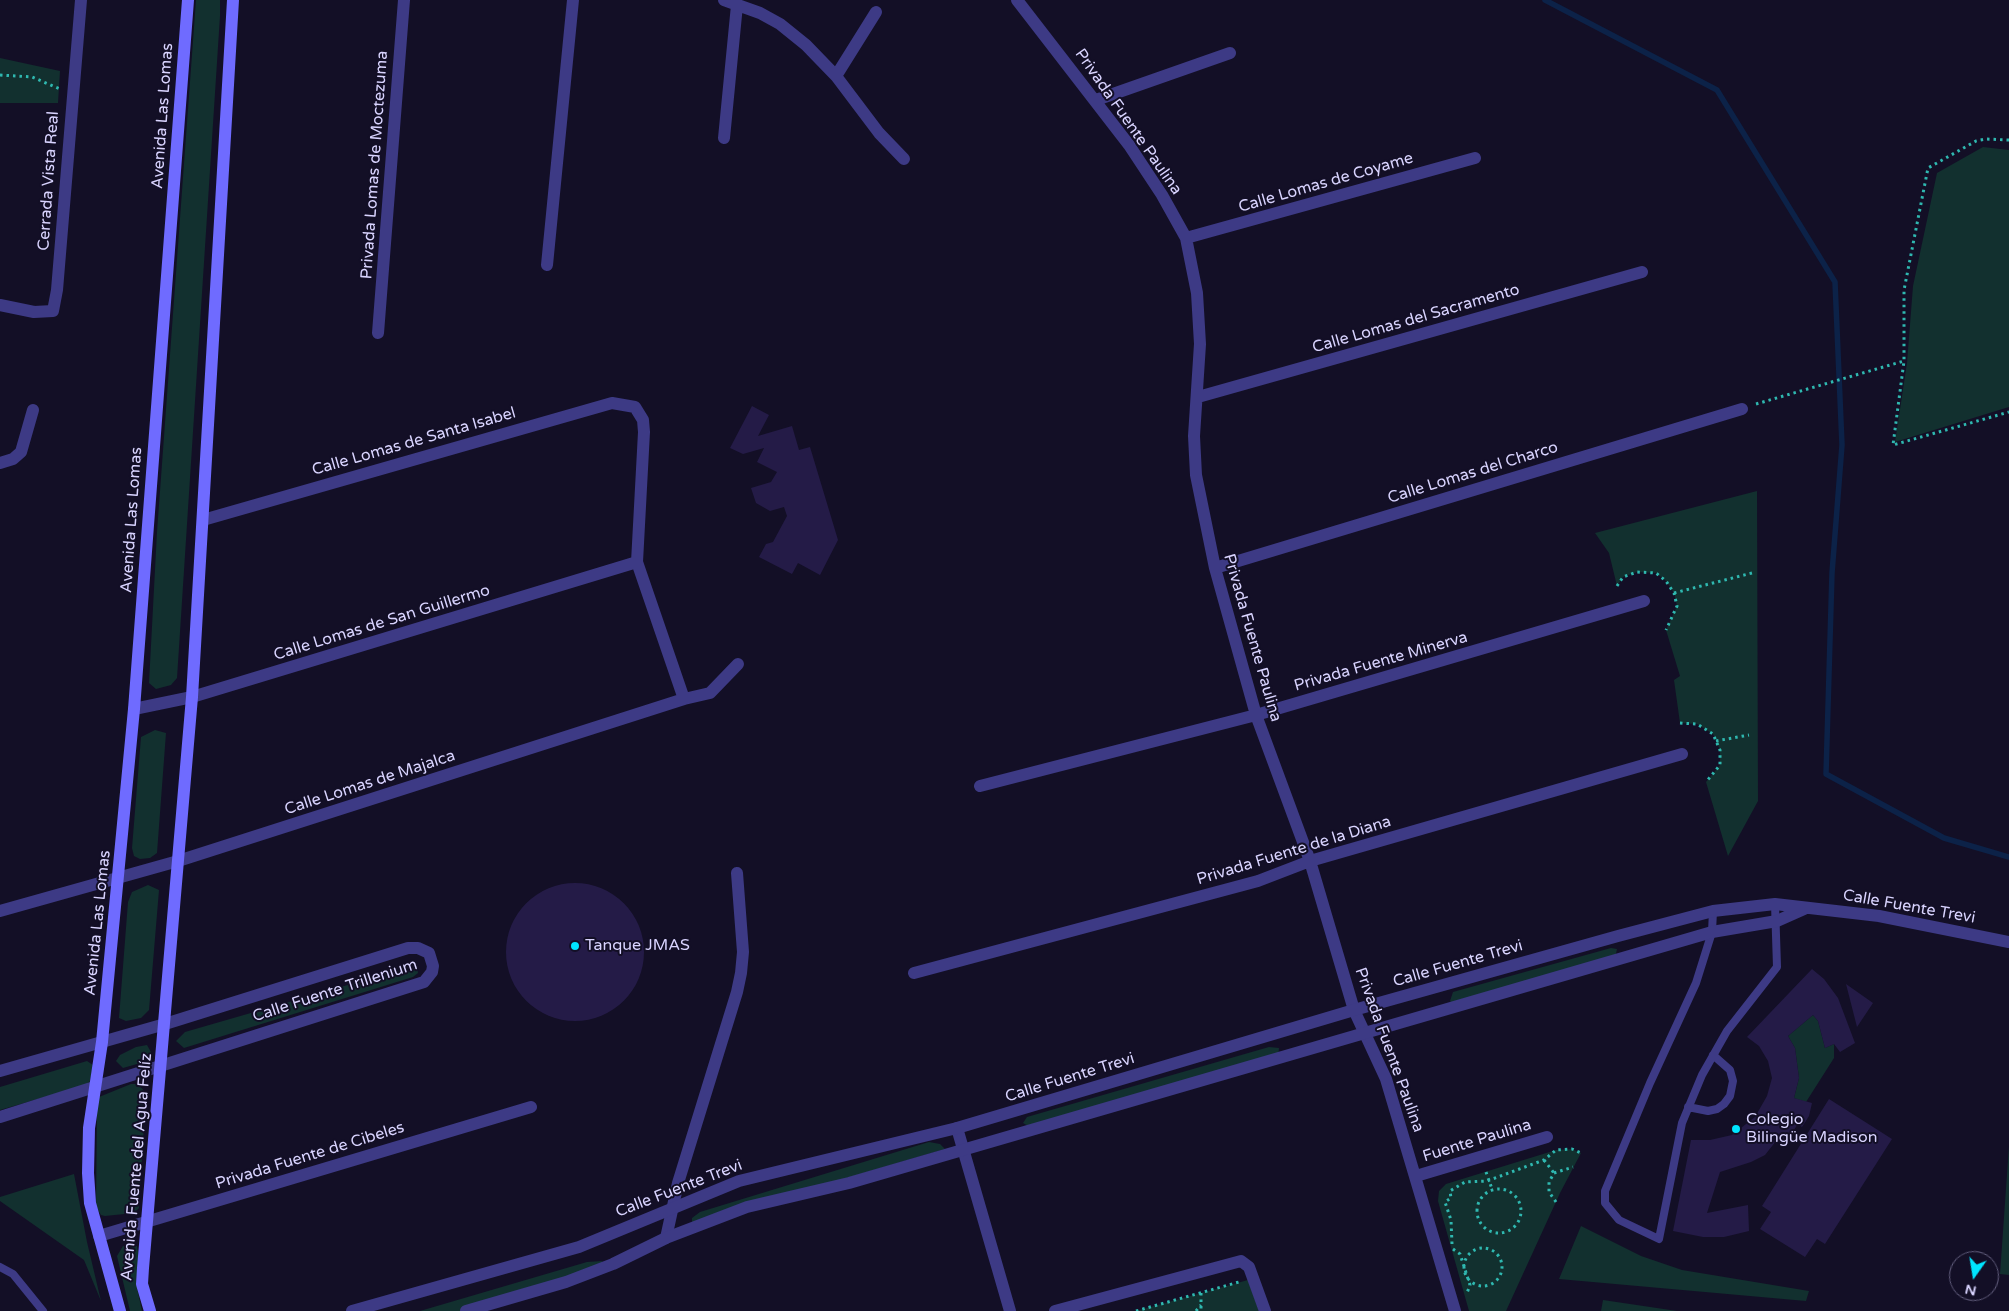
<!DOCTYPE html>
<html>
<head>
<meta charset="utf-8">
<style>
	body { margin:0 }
	#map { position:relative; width:2009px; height:1311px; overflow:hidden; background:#130f26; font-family:"Varela Round",sans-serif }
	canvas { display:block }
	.north { position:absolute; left:1949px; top:1251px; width:50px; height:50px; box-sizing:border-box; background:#130f26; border:1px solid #625e7d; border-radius:50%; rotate:193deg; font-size:14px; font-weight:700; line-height:20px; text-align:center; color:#d9d4ff }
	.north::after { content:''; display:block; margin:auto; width:18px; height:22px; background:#00e5ff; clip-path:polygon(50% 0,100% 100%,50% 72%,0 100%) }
</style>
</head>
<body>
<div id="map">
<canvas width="2009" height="1311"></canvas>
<div class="north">N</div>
</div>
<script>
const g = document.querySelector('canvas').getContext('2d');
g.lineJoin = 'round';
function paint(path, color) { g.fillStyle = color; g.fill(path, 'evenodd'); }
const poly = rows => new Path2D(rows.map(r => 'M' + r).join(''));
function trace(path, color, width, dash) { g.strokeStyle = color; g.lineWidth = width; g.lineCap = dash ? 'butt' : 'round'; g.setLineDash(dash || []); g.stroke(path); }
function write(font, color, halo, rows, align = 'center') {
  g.font = font + ' "Varela Round",sans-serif'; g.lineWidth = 4; g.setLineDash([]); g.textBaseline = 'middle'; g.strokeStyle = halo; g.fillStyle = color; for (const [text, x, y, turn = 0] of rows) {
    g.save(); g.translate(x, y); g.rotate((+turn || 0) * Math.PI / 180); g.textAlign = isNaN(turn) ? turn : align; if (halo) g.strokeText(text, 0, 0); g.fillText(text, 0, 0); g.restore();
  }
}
paint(poly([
	[196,0,220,0,220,16,177,678,171,685,156,689,149,683,157,532],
	[0,58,60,71,58,103,0,103],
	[1983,147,2009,150,2009,407,1895,442,1907,363,1913,286,1937,173],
	[1757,491,1758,801,1728,856,1706,782,1720,765,1720,750,1713,734,1697,724,1680,723,1674,680,1680,676,1666,630,1677,606,1674,593,1666,581,1656,573,1637,572,1623,577,1617,586,1609,553,1595,533],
	[155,730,166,733,157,853,150,858,140,859,134,856,132,848,141,737],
	[148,885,159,890,149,1010,141,1018,126,1021,119,1018,128,902,132,892],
	[1611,948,1617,949,1615,958,1454,1005,1450,1001,1453,992],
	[410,967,417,968,418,973,413,977,184,1048,176,1041,185,1032],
	[1813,1015,1818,1021,1825,1048,1834,1044,1834,1058,1806,1102,1794,1098,1799,1078,1795,1048,1788,1036],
	[147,1045,152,1054,144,1062,123,1068,116,1061,120,1055,136,1047],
	[1269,1047,1279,1048,1278,1058,1030,1127,1023,1123,1027,1117],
	[87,1061,93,1065,90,1081,86,1085,0,1110,0,1087],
	[131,1084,138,1084,146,1093,139,1208,134,1213,105,1216,101,1215,96,1207,97,1103,99,1097],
	[929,1142,940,1144,945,1149,692,1224,692,1218,700,1212],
	[2009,1146,2009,1275,2000,1274],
	[1572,1149,1581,1153,1560,1193,1506,1311,1469,1311,1438,1201,1439,1191,1446,1184,1556,1150],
	[74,1174,87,1242,101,1301,84,1260,0,1201,0,1197],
	[1581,1226,1641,1256,1682,1270,1809,1291,1806,1301,1559,1279],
	[123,1246,137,1246,139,1257,136,1283,142,1311,130,1311,117,1256],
	[602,1261,606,1271,466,1311,420,1311,587,1262],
	[1248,1280,1259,1311,1136,1311],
	[1603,1300,1677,1311,1601,1311]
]), '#12302f');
trace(poly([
	[1545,0,1717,90,1835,282,1842,445,1832,573,1826,774,1944,838,2009,857]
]), '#0c2248', 5.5);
paint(poly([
	[752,406,769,415,758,436,792,426,799,450,810,447,838,540,820,575,798,563,792,574,759,557,766,544,773,542,787,516,784,507,770,511,756,503,751,488,771,482,777,472,757,462,764,448,743,454,730,448],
	'506 952a69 69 0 1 1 138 0a69 69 0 1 1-138 0Z',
	[1812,969,1824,979,1838,998,1855,1043,1840,1052,1834,1044,1825,1048,1818,1021,1813,1015,1788,1036,1795,1048,1799,1078,1794,1098,1812,1103,1809,1116,1802,1127,1798,1124,1783,1145,1776,1141,1765,1155,1751,1162,1720,1172,1707,1213,1748,1205,1749,1231,1724,1237,1703,1237,1673,1231,1691,1140,1710,1140,1732,1135,1755,1117,1767,1096,1772,1078,1768,1061,1759,1046,1747,1037],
	[1846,984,1873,1003,1857,1027],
	[1829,1099,1892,1139,1825,1244,1817,1239,1805,1257,1760,1229,1771,1212,1762,1206]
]), '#241b47');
trace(poly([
	[0,75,32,77,60,89],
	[2009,140,1985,139,1976,141,1928,168,1904,290,1904,361,1893,445,2009,412],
	[1756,404,1904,361],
	[1617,586,1623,577,1637,572,1656,573,1666,581,1674,593,1677,606,1666,630],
	[1674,593,1752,573],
	[1680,723,1697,724,1713,734,1720,750,1720,765,1706,782],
	[1716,741,1749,735],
	[1544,1160,1554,1173],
	[1486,1172,1492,1189],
	'1477 1211a22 22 0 1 1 44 0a22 22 0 1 1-44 0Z',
	[1556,1202,1549,1192,1549,1182,1554,1173,1573,1167],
	[1452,1244,1451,1220,1445,1202,1451,1198,1450,1191,1465,1182,1487,1181,1544,1160,1556,1150,1572,1149,1581,1153],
	'1464 1267a19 19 0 1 1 38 0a19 19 0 1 1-38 0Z',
	[1453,1249,1460,1254,1470,1285,1467,1293],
	[1201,1293,1201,1311],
	[1136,1311,1239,1282],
	[1196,1311,1201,1305]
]), '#2fb8b0', 3, [2.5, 4]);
trace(poly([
	[1713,911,1712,932,1696,983,1650,1083,1605,1191,1605,1203,1619,1220,1659,1239,1682,1123,1702,1075,1727,1031,1777,967,1775,904],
	[1688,1107,1708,1111,1717,1109,1724,1104,1730,1096,1733,1081,1730,1070,1713,1055],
	[0,1267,13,1274,43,1311]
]), '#3d3a85', 8);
trace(poly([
	[724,0,760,13,780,24,806,45,836,76,879,133,904,159],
	[1017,0,1129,145,1162,195,1186,238,1197,293,1200,344,1194,436,1196,475,1215,568,1256,715,1310,861,1354,1010,1386,1079,1455,1311],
	[836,76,876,12],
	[1096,100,1230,53],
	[724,138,737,5],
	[1186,238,1475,158],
	[547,265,573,0],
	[0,305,34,312,53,311,57,290,81,0],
	[378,333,404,0],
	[1198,397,1642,272],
	[0,463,13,459,21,452,33,410],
	[203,520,612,403,635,407,643,420,644,432,637,562,684,699],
	[1215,568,1742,409],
	[134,709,192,697,637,562],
	[980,786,1256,715,1644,601],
	[0,911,178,861,684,699,710,693,738,664],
	[914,973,1258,881,1310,861,1682,754],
	[0,1071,165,1024,408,948,418,948,429,953,433,966,432,972,424,982,0,1117],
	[957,1128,1010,1311],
	[1416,1176,1547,1137],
	[99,1236,531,1107],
	[666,1238,678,1183,737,992,741,973,743,952,737,873],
	[1055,1311,1241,1261,1249,1267,1265,1311]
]), '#3d3a85', 12);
trace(poly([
	[352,1311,579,1247,739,1181,957,1128,1354,1010,1618,936,1713,911,1775,904,1879,916,2009,942],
	[466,1311,566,1282,613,1264,666,1238,747,1207,849,1183,1712,932,1777,921,1804,909]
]), '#3d3a85', 12);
trace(poly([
	[120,1311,90,1203,88,1173,89,1128,102,1042,134,709,188,0],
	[150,1311,142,1284,143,1268,192,697,233,0]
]), '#6f6bff', 12);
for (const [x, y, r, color] of [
	[575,946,5,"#00e5ff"],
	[1736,1129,5,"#00e5ff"]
]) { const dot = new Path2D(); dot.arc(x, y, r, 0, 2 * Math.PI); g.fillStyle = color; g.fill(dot); trace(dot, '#130f26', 2); }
write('16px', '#d9d4ff', '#130f26', [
	["Avenida Las Lomas",163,116,-86],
	["Privada Fuente Paulina",1128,122,55],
	["Privada Lomas de Moctezuma",375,165,-86],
	["Cerrada Vista Real",49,181,-86],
	["Calle Lomas de Coyame",1326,183,-16],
	["Calle Lomas del Sacramento",1416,319,-16],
	["Calle Lomas de Santa Isabel",414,442,-16],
	["Calle Lomas del Charco",1473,473,-17],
	["Avenida Las Lomas",132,520,-86],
	["Calle Lomas de San Guillermo",382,623,-17],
	["Privada Fuente Paulina",1252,638,74],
	["Privada Fuente Minerva",1381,662,-16],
	["Calle Lomas de Majalca",370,783,-18],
	["Privada Fuente de la Diana",1294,851,-17],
	["Calle Fuente Trevi",1909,907,10],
	["Avenida Las Lomas",98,923,-84],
	["Calle Fuente Trevi",1458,964,-16],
	["Calle Fuente Trillenium",335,991,-18],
	["Privada Fuente Paulina",1389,1050,70],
	["Calle Fuente Trevi",1070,1078,-17],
	["Fuente Paulina",1477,1141,-17],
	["Privada Fuente de Cibeles",310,1156,-17],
	["Avenida Fuente del Agua Felíz",137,1167,-85],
	["Calle Fuente Trevi",679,1189,-21]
]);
write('16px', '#d9d4ff', '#130f26', [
	["Tanque JMAS",585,946],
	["Colegio",1746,1120],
	["Bilingüe Madison",1746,1138]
], 'left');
</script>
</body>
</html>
